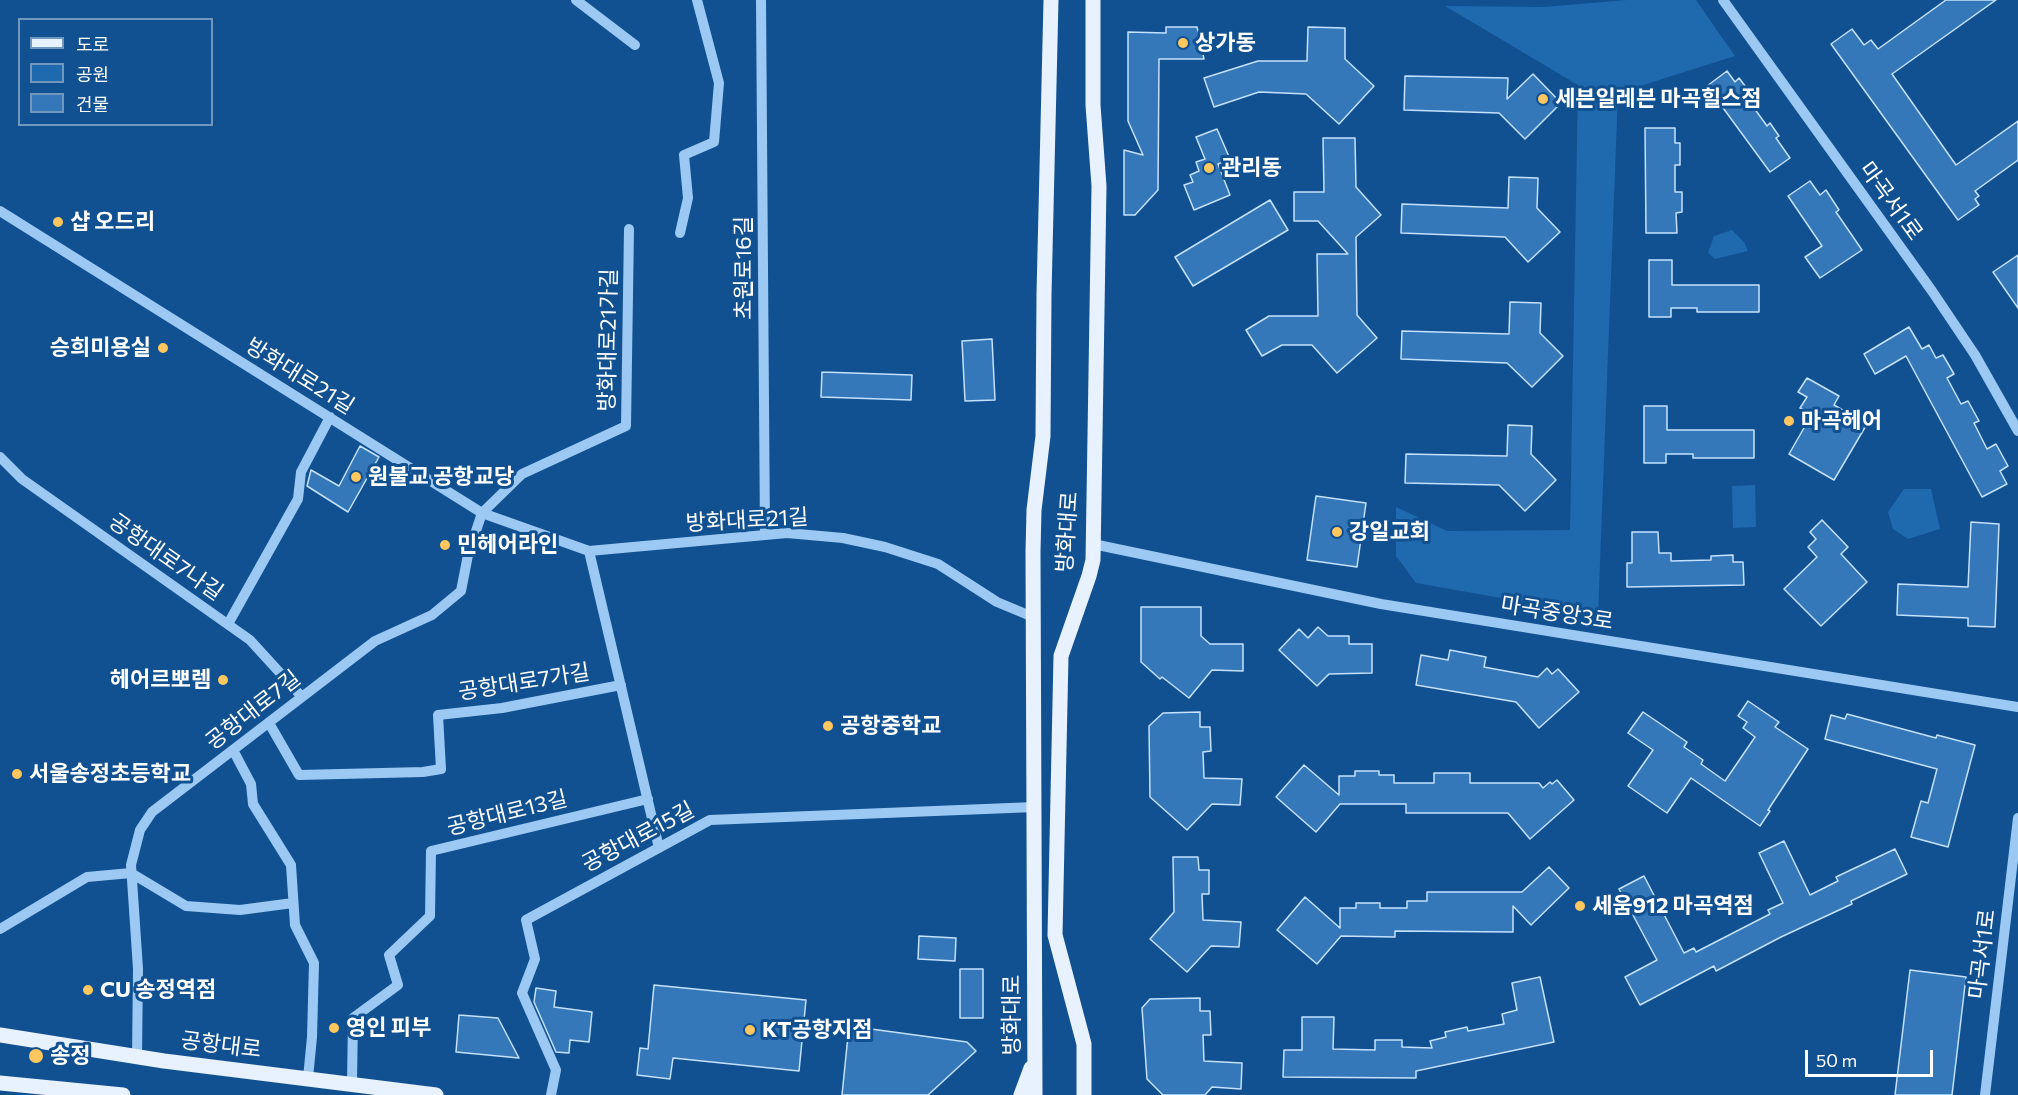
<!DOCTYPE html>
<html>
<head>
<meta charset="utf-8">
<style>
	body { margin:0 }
	#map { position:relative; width:2018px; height:1095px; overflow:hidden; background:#115191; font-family:Commissioner,"Noto Sans KR",sans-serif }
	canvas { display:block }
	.legend { position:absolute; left:18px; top:18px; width:195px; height:108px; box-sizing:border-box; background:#115191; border:2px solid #7097bd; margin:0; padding:8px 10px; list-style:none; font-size:18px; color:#fff }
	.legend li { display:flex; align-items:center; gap:12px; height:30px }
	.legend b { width:30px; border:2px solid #7097bd }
	.scale { position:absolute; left:1805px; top:1050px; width:128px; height:27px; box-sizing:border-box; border:3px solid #fff; border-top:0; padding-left:8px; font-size:18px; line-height:21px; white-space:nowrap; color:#fff; -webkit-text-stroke:4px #115191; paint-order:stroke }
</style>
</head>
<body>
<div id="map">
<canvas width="2018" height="1095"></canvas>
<ul class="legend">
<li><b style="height:8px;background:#e8f2ff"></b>도로</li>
<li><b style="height:16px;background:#1f69af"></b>공원</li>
<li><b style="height:16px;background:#3478b9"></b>건물</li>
</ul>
<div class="scale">50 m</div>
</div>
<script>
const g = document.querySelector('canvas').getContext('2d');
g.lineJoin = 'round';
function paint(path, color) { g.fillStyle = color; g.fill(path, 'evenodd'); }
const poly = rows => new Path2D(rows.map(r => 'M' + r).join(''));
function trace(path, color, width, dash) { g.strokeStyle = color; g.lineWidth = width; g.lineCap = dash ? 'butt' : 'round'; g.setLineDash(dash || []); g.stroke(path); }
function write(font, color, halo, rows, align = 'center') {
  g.font = font + ' Commissioner,"Noto Sans KR",sans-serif'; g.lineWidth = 6; g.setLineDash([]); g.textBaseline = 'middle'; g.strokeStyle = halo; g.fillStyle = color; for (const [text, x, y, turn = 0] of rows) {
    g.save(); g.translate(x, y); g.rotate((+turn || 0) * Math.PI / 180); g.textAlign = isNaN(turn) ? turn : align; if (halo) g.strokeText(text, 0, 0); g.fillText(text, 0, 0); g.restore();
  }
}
paint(poly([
	[1627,0,1696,0,1735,56,1618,93,1598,615,1416,583,1396,556,1396,507,1447,531,1570,530,1578,85,1445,6,1544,7],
	[1732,230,1744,242,1748,251,1715,259,1708,253,1714,236],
	[1755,485,1756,527,1733,528,1732,486],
	[1904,489,1931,489,1940,529,1908,539,1893,529,1888,512]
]), '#1f69af');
const building = poly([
	[1946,0,1996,0,1892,74,1956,165,2018,121,2018,160,1975,191,1979,196,1975,199,1979,205,1958,220,1831,44,1852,29,1864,45,1871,40,1878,49,1946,0],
	[1166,27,1197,27,1204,59,1159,59,1158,190,1135,215,1124,215,1124,150,1143,155,1128,121,1128,32,1166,33,1166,27],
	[1308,27,1345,28,1345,59,1374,86,1339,124,1306,94,1259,92,1214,107,1204,78,1258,61,1307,61,1308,27],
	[1727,71,1735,82,1739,78,1749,91,1744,94,1767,126,1770,123,1779,136,1776,138,1790,158,1770,172,1707,86,1727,71],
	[1533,74,1561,103,1525,139,1499,113,1404,110,1405,76,1508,78,1507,99,1533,74],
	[1645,128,1675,128,1675,143,1680,143,1680,165,1675,165,1675,192,1682,192,1682,212,1676,213,1677,233,1646,233,1645,128],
	[1217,129,1230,159,1218,164,1230,195,1194,210,1184,185,1193,182,1190,175,1199,171,1196,162,1205,159,1196,137,1217,129],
	[1323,138,1355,138,1356,187,1381,215,1356,237,1357,315,1377,338,1337,373,1312,345,1282,345,1262,356,1246,330,1269,316,1318,316,1317,254,1348,254,1318,221,1294,221,1294,192,1324,192,1323,138],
	[1509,177,1538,178,1537,208,1560,232,1528,262,1505,237,1401,233,1402,204,1508,208,1509,177],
	[1810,181,1820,195,1826,190,1839,210,1836,212,1862,250,1820,278,1805,257,1822,246,1788,196,1810,181],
	[1270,200,1288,230,1193,286,1175,257,1270,200],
	[2018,255,2018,308,1993,272,2018,255],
	[1649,260,1672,260,1672,285,1759,285,1759,312,1697,312,1697,308,1671,308,1671,317,1649,317,1649,260],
	[1510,302,1541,303,1540,333,1563,356,1532,387,1507,363,1401,359,1402,331,1509,334,1510,302],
	[1909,327,1922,349,1929,345,1936,358,1943,355,1954,374,1947,378,1961,404,1968,401,1979,421,1974,423,1987,449,1996,444,2008,466,2000,471,2007,484,1982,497,1906,356,1875,374,1864,354,1909,327],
	[992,339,995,400,965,401,962,341,992,339],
	[822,372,912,375,911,400,821,397,822,372],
	[1807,378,1839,396,1834,405,1867,424,1834,480,1789,454,1812,414,1800,408,1807,397,1798,392,1807,378],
	[1644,406,1667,406,1667,430,1754,430,1754,458,1693,458,1693,454,1666,454,1666,463,1644,463,1644,406],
	[1508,425,1532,426,1531,454,1556,480,1525,511,1499,485,1405,483,1406,454,1507,456,1508,425],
	[360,446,379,457,348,512,307,486,311,470,339,486,360,446],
	[1316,496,1366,503,1357,567,1307,560,1316,496],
	[1822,520,1848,547,1841,554,1867,582,1821,626,1784,589,1817,557,1808,547,1816,539,1810,532,1822,520],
	[1971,522,1999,524,1995,627,1968,626,1968,618,1897,615,1898,584,1968,587,1971,522],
	[1632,532,1658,532,1659,553,1671,553,1671,561,1711,560,1711,556,1733,555,1733,562,1743,562,1744,585,1627,587,1627,563,1632,563,1632,532],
	[1141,607,1201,607,1201,636,1210,644,1243,644,1243,671,1212,670,1189,698,1162,677,1160,679,1141,662,1141,607],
	[1318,627,1328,636,1349,636,1349,644,1372,644,1372,673,1329,674,1317,686,1279,650,1299,629,1308,638,1318,627],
	[1450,650,1486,657,1484,667,1538,677,1547,668,1552,674,1558,669,1579,692,1539,728,1516,702,1416,685,1421,655,1448,660,1450,650],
	[1748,701,1779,722,1775,727,1808,749,1768,810,1770,811,1760,826,1691,778,1667,813,1628,786,1653,750,1628,733,1643,712,1687,742,1684,747,1703,760,1701,764,1725,781,1755,737,1743,728,1747,722,1738,716,1748,701],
	[1200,712,1200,727,1210,727,1211,751,1203,752,1204,778,1242,779,1240,805,1212,804,1187,830,1150,797,1149,726,1163,713,1200,712],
	[1847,714,1936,738,1937,735,1975,745,1948,847,1911,837,1921,801,1928,803,1937,769,1825,739,1831,715,1845,719,1847,714],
	[1304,765,1339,795,1339,776,1355,776,1355,771,1379,771,1379,775,1394,775,1394,783,1434,783,1434,773,1470,773,1470,783,1539,783,1543,788,1550,782,1552,784,1557,780,1574,800,1530,839,1508,813,1406,813,1406,804,1340,804,1316,832,1276,797,1304,765],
	[1784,841,1810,895,1838,881,1836,877,1895,849,1907,874,1851,901,1852,904,1781,937,1716,971,1714,966,1640,1005,1625,977,1657,960,1619,889,1644,876,1684,953,1694,948,1696,952,1770,914,1768,910,1783,903,1759,853,1784,841],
	[1173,857,1198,857,1199,870,1209,870,1209,894,1202,894,1203,920,1241,922,1239,947,1211,946,1187,972,1150,939,1174,912,1173,857],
	[1549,867,1569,888,1531,925,1513,906,1513,932,1395,931,1395,937,1341,936,1317,964,1277,930,1305,897,1340,928,1340,908,1356,908,1356,903,1380,903,1380,908,1407,908,1407,901,1427,901,1427,892,1522,892,1549,867],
	[919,936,956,938,955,961,918,959,919,936],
	[960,969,983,969,983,1018,960,1018,960,969],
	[1910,970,1966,977,1952,1095,1895,1095,1910,970],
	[1540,977,1554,1042,1416,1071,1416,1078,1283,1077,1284,1050,1302,1050,1302,1017,1334,1017,1333,1049,1375,1050,1375,1040,1402,1040,1402,1047,1432,1048,1430,1041,1446,1037,1445,1032,1467,1027,1468,1031,1504,1024,1502,1014,1517,1010,1512,983,1540,977],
	[654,985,806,1000,799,1071,673,1058,670,1079,637,1075,640,1048,648,1049,654,985],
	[536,988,556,991,554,1007,592,1012,589,1042,570,1040,569,1053,556,1052,534,1002,536,988],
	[1200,998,1200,1011,1210,1011,1211,1035,1203,1035,1204,1061,1242,1063,1241,1089,1212,1087,1205,1095,1163,1095,1147,1079,1142,1008,1150,999,1200,998],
	[459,1015,498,1018,519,1058,456,1052,459,1015],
	[849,1026,967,1042,976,1051,928,1095,842,1095,849,1026]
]);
paint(building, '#3478b9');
trace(building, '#c4e1fd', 1.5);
trace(poly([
	[576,0,635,45],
	[761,0,765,535],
	[1723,0,1932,291,1975,355,2018,431],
	[0,211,482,513,589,551,787,533,843,538,885,547,938,564,997,602,1033,617],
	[680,233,688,198,684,155,714,142,719,83,697,0],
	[0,457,22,479,250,640,302,697],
	[1093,544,1381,604,2018,707],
	[589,551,659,848],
	[228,624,298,499,301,472,330,417],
	[269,723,299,775,423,772,441,769,438,715,502,708,621,685],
	[233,750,251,784,253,804,291,865,295,925,314,963,312,1037,308,1078],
	[0,929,87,877,131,873,186,906,240,910,293,903],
	[137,1057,138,969,131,865,140,830,152,812,375,641,432,615,461,591,468,555,482,513,522,474,626,426,629,229],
	[352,1083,353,1018,398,985,389,955,430,916,431,851,648,799],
	[551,1095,556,1070,522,993,535,959,526,920,710,820,1035,807],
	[1985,1095,2018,818]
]), '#9cc9f3', 10);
trace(poly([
	[0,1035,164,1061,436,1095],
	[0,1083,123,1095],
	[1021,1095,1031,1068],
	[1035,1095,1033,552,1034,510,1043,436,1044,294,1051,0],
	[1084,1095,1084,1044,1055,935,1061,656,1089,576,1093,560,1099,186,1093,105,1093,0]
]), '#e8f2ff', 15);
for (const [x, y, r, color] of [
	[1183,43,6,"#ffc75e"],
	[1543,99,6,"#ffc75e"],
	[1209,168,6,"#ffc75e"],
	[58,222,6,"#ffc75e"],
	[163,348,6,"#ffc75e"],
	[1789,421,6,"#ffc75e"],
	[356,477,6,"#ffc75e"],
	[1337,532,6,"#ffc75e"],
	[445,545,6,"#ffc75e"],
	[223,680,6,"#ffc75e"],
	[828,726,6,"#ffc75e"],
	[17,774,6,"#ffc75e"],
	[1580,906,6,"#ffc75e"],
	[88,990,6,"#ffc75e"],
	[334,1028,6,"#ffc75e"],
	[750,1030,6,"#ffc75e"],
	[36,1056,8,"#ffc75e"]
]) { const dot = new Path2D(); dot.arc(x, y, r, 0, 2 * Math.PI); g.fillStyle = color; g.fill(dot); trace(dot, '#115191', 2); }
write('bold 22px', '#fff', '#115191', [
	["상가동",1195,43],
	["세븐일레븐 마곡힐스점",1555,99],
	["관리동",1221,168],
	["샵 오드리",70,222],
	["승희미용실",151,348,"right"],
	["마곡헤어",1801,421],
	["원불교 공항교당",368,477],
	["강일교회",1349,532],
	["민헤어라인",457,545],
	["헤어르뽀렘",211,680,"right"],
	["공항중학교",840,726],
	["서울송정초등학교",29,774],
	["세움912 마곡역점",1592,906],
	["CU 송정역점",100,990],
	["영인 피부",346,1028],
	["KT공항지점",762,1030],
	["송정",50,1056]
], 'left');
write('22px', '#fff', '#115191', [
	["마곡서1로",1891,201,54],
	["초원로16길",744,268,-90],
	["방화대로21가길",608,340,-89],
	["방화대로21길",300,376,32],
	["방화대로21길",747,520,-3],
	["방화대로",1067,532,-86],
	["공항대로7나길",166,557,35],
	["마곡중앙3로",1557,613,9],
	["공항대로7가길",524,682,-9],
	["공항대로7길",253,710,-38],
	["공항대로13길",507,813,-14],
	["공항대로15길",638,837,-28],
	["마곡서1로",1982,954,-83],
	["방화대로",1012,1015,-90],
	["공항대로",221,1045,7]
]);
</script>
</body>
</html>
